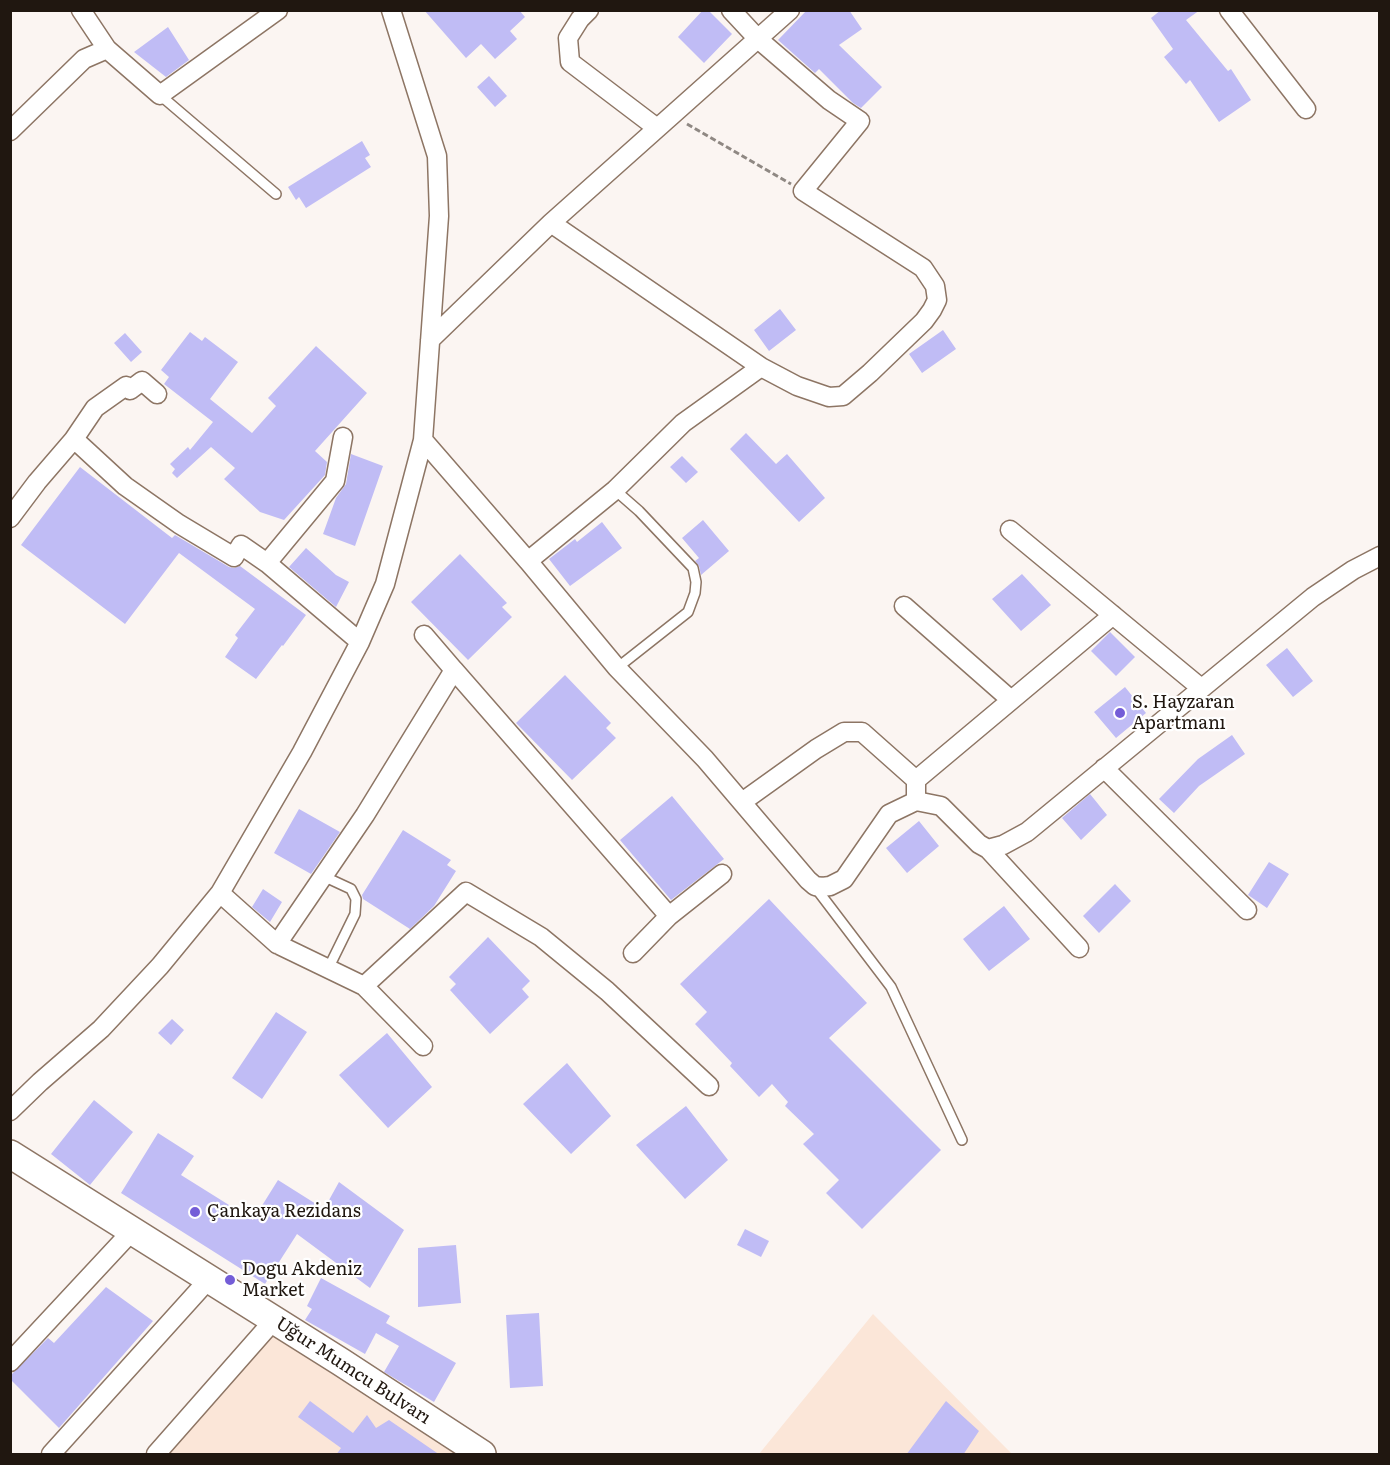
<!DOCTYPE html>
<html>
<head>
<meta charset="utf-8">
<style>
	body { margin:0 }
	#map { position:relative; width:1390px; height:1465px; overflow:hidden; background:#fbf5f2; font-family:Literata,serif }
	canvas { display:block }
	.frame { position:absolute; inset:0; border:12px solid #201710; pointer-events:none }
</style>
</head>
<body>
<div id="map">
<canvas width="1390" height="1465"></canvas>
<div class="frame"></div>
</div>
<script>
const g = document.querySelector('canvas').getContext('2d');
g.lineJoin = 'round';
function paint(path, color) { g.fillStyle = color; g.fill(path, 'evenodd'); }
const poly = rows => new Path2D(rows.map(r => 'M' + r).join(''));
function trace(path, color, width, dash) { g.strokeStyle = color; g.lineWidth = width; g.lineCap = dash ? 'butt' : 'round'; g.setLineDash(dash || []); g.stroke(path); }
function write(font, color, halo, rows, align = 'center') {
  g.font = font + ' Literata,serif'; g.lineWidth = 4.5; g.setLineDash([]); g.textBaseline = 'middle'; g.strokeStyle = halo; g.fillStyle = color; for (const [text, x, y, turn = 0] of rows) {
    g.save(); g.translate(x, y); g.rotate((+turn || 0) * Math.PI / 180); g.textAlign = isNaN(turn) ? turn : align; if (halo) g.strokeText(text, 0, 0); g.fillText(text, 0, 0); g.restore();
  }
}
paint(poly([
	[873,1314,1012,1454,759,1454],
	[271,1334,455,1454,160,1454]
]), '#fbe6d8');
paint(poly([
	[424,10,519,10,525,17,510,31,517,39,495,59,481,44,466,58],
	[703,10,708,10,732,34,704,63,678,37],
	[807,10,849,10,862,29,839,45,882,87,861,108,853,103,819,69,815,73,778,40],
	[1161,10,1200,10,1186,20,1228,71,1231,69,1251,100,1219,122,1190,80,1186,84,1164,57,1173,49,1151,18],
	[168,27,189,60,166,77,134,52],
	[489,76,507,96,495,107,477,87],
	[362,141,370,155,365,158,371,167,306,208,299,197,296,200,288,187],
	[780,309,796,330,769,351,754,330],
	[943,330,956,349,922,373,909,354],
	[190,332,202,341,205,337,238,362,210,399,252,433,276,406,268,398,316,346,367,393,315,451,327,462,325,475,284,520,260,512,224,479,235,468,211,447,177,478,172,473,175,469,170,464,188,447,190,450,213,422,164,384,169,377,161,370],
	[125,333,142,352,131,362,114,343],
	[746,433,776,464,787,454,825,498,799,522,730,449],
	[351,454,383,466,355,546,323,534,336,498,346,484],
	[682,456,698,472,686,483,670,467],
	[80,467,172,538,175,535,229,567,234,568,240,566,306,615,283,646,282,645,256,679,225,657,238,638,235,635,255,609,179,553,125,624,21,545],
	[703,520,729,551,701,575,699,566,695,561,699,558,682,538],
	[602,522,622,548,570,586,549,559,575,539,577,542],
	[306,548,336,575,349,582,336,607,289,567],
	[460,554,507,603,502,607,512,617,468,660,411,602],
	[1022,574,1051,605,1021,631,992,599],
	[1110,632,1135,657,1116,676,1091,651],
	[1287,648,1313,681,1293,697,1266,665],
	[565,675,611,723,606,728,616,738,572,780,516,723],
	[1125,687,1146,713,1116,738,1094,712],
	[1232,735,1245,754,1199,786,1174,813,1159,799,1198,759],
	[1090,794,1107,815,1081,840,1062,818],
	[672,796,724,859,671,900,620,840],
	[299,809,340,832,311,874,274,853],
	[919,821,939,846,907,873,886,848],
	[403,830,451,860,447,865,456,871,434,906,410,929,363,899,362,895],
	[1269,862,1289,874,1267,908,1248,895],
	[1115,884,1131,901,1099,933,1083,916],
	[263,889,282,902,270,922,252,907],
	[769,899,867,1003,829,1038,941,1150,862,1229,826,1193,839,1180,803,1144,814,1134,785,1106,788,1102,772,1084,759,1097,730,1066,732,1063,695,1024,707,1012,680,984],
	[1004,906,1030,939,989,971,963,939],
	[488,937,530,981,522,989,529,997,490,1034,450,990,456,984,449,977],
	[276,1012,307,1032,262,1099,232,1078],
	[172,1019,184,1030,171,1045,158,1033],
	[387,1033,432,1087,388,1128,339,1075],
	[567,1063,611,1116,571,1154,523,1104],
	[94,1100,133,1132,90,1185,51,1154],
	[686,1106,728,1160,685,1199,636,1145],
	[158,1133,194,1156,181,1175,253,1220,278,1180,324,1209,339,1182,404,1230,370,1288,297,1234,265,1284,121,1193],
	[745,1229,769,1241,761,1257,737,1245],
	[456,1245,461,1303,418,1307,418,1248],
	[321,1278,390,1316,386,1323,456,1363,434,1402,384,1372,399,1346,376,1333,365,1354,305,1320,312,1309,307,1306],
	[106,1287,153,1321,59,1428,10,1379,10,1376,48,1338,54,1343],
	[539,1313,543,1386,510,1388,506,1315],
	[310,1401,353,1433,367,1415,376,1428,389,1420,440,1455,336,1455,341,1448,298,1417],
	[946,1401,979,1431,963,1455,906,1455]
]), '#c0bcf5');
const lane = poly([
	[160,95,276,194],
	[615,490,639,511,693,568,696,582,695,593,688,612,617,668],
	[323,876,351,889,356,899,355,914,328,969],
	[815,887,891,987,962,1140]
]);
const street = poly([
	[81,10,107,49,160,95,278,10],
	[589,10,580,19,568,38,570,62,657,128],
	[1229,10,1306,109],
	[10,131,84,59,107,49],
	[551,223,761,367,797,386,829,397,843,396,870,373,924,321,932,310,937,300,935,286,923,268,803,191,860,121,829,100,758,39,731,10],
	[430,340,551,223,790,10],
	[74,439,95,408,126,386,130,390,142,381,157,394],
	[423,440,528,561,615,490,683,423,761,367],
	[10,518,37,482,74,439,125,486,179,524,234,557,241,545,267,563,360,642],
	[1010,530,1201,688],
	[528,561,617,668,705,759,808,880,815,886,822,887,830,886,844,879,889,814,916,801,941,806,979,844,988,849,1003,845,1027,832,1313,597,1353,570,1380,556],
	[267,563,335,481,343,437],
	[904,606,1011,700],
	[424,635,454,670],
	[1104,768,1247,910],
	[916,801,916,780,1113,615],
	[742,802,816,749,844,732,862,732,916,780],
	[988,849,1079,948],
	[220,893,277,944,364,986,466,892,541,937,607,991,709,1086],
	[277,944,365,815,454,670,669,916],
	[633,953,669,916,722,874],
	[364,986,423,1046],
	[10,1111,40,1082,101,1029,160,966,220,893,302,752,360,642,385,584,423,440,439,216,437,156,391,10],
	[10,1362,132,1231],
	[51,1454,209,1279],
	[156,1454,274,1320]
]);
const secondary = poly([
	[10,1154,341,1362,482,1454]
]);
trace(lane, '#8d7564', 12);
trace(street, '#8d7564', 21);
trace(secondary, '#8d7564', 30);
trace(poly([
	[687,124,791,184]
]), '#8f8883', 3, [6, 3]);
trace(lane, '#fff', 9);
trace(street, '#fff', 18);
trace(secondary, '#fff', 27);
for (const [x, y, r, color] of [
	[1120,713,6,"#745dd7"],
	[195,1212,6,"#745dd7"],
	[230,1280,6,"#745dd7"]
]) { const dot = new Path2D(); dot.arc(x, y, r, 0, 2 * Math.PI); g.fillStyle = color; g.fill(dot); trace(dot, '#fff', 2); }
write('18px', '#201710', '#fff', [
	["S. Hayzaran",1132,703],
	["Apartmanı",1132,724],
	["Çankaya Rezidans",207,1212],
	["Dogu Akdeniz",242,1270],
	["Market",242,1291]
], 'left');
write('18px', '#201710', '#fff', [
	["Uğur Mumcu Bulvarı",353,1371,33]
]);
</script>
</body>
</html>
